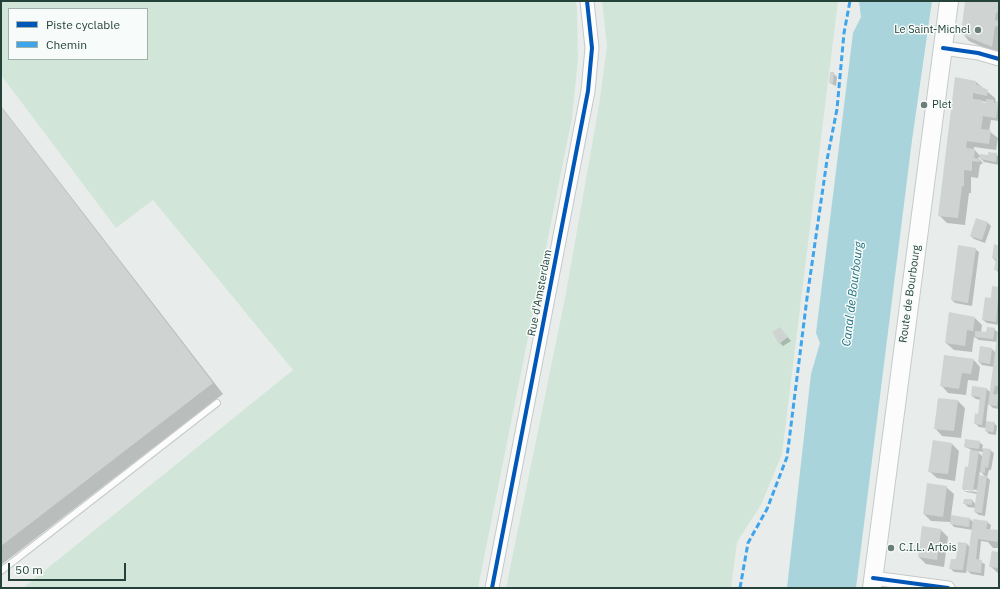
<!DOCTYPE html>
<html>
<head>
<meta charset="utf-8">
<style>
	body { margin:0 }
	#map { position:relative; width:1000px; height:589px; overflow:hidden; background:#e8edeb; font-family:"IBM Plex Sans",sans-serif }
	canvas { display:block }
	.frame { position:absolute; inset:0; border:2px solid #24423a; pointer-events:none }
	.legend { position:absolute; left:8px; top:8px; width:140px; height:52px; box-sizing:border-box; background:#f7fbf9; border:1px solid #a3b1ad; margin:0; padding:5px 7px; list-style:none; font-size:12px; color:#24423a }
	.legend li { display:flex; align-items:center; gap:8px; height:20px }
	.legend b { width:20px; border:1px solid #a3b1ad }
	.scale { position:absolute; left:8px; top:563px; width:118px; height:18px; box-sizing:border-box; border:2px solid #24423a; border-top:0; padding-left:5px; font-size:12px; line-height:14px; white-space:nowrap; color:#24423a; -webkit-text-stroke:3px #f7fbf9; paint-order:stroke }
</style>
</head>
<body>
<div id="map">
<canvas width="1000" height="589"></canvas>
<div class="frame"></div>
<ul class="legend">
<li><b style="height:5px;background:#0057b8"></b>Piste cyclable</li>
<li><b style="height:5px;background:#3ea4ec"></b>Chemin</li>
</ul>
<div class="scale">50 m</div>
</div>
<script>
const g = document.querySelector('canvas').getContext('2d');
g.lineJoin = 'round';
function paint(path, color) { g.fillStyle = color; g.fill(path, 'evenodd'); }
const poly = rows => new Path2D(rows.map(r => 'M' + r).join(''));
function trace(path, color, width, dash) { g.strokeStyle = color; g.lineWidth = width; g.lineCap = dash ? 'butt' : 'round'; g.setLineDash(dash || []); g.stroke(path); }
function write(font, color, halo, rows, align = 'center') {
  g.font = font + ' "IBM Plex Sans",sans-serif'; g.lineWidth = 3; g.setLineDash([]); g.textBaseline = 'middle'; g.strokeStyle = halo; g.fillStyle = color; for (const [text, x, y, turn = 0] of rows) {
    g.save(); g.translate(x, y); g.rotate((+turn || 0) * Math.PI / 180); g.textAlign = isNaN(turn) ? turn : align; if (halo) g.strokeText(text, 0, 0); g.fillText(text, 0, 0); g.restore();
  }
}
paint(poly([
	[1,1,575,1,577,7,578,60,572,118,478,588,23,588,293,370,153,200,116,228,1,75],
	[9,9,147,9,147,59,9,59],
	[602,1,838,1,782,454,761,505,737,542,731,588,506,588,566,293,599,105,607,46]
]), '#d1e6d8');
paint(poly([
	[859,1,932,1,912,140,856,588,787,588,811,374,820,343,816,333,853,33,861,17]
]), '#a9d4db');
paint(poly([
	[966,1,999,1,999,54,969,41,962,33],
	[833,73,837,77,836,86,830,83],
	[976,82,995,98,996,103,999,100,999,121,991,120,989,131,998,138,996,150,974,147,974,149,981,157,996,154,999,157,999,165,984,162,979,157,978,158,983,163,980,165,978,178,971,177,971,193,969,193,965,225,947,223,940,216],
	[981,101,987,102,986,105,984,104],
	[1,106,223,394,1,565],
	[987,222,991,226,985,243,974,239,971,236],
	[999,247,999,273,995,269,996,262,993,258],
	[975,249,979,252,972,306,955,303,952,300],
	[993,287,999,288,999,325,987,323,983,320,991,299],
	[975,318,982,325,981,333,987,334,994,329,999,333,999,331,999,389,997,396,999,396,999,409,993,408,988,403,986,422,994,423,997,426,996,435,989,434,986,431,986,428,979,427,975,423,979,415,981,400,976,399,972,396,987,389,991,393,994,367,982,365,979,362,992,349,996,353,997,342,979,340,974,337,972,352,954,350,946,343],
	[783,332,791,341,783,346,780,343],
	[973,359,980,367,978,381,968,380,966,395,948,393,941,385],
	[958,401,965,408,961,438,942,436,935,428],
	[933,441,952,444,959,451,955,481,937,478,929,471],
	[979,442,983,445,982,449,990,450,994,453,991,470,989,470,987,477,990,480,985,516,979,515,975,512,976,508,968,507,964,503,972,500,976,505,978,494,966,492,963,489,969,468,972,450,965,447],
	[977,451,983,452,983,457],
	[980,471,985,476,979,476],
	[965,489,979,490,978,492,965,491],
	[946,487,954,494,951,516,970,519,974,523,987,522,991,525,990,530,999,531,999,548,993,548,988,542,981,541,979,561,985,564,984,576,971,574,967,570,966,573,954,572,950,568,957,561,966,543,971,548,973,530,954,527,950,522,931,521,924,514],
	[941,530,948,537,944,567,926,564,919,557],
	[999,549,999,574,990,566,992,552,998,553]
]), '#0003');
paint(poly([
	[965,1,999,1,999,13,996,12,995,20,999,21,999,27,995,26,992,47,961,34],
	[830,72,834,72,833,83,829,83],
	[955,77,976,81,976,84,988,90,987,96,973,93,973,99,982,100,981,102,986,103,986,99,994,100,994,103,997,103,999,97,996,118,983,116,981,129,991,130,989,144,967,141,966,148,975,149,974,158,980,159,980,154,988,155,988,152,997,153,996,162,980,159,979,162,972,161,972,171,964,170,964,186,962,186,958,218,938,216],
	[1,107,213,383,1,546],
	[976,218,988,222,982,240,970,236],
	[994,244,999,246,999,270,994,270,996,259,992,258],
	[958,245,976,248,968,303,951,300],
	[992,286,999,287,996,322,982,320,985,297,991,298],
	[949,312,975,317,973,331,967,330,965,346,945,343],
	[780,327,788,337,779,344,772,332],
	[987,327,995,328,993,339,975,337,975,331,986,332],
	[998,330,999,386,995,386,993,394,999,395,997,406,988,405],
	[980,346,992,348,990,364,978,362],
	[944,355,974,359,971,374,962,373,959,389,940,386],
	[972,386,987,388,982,425,974,424,975,413,978,414,980,397,971,396],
	[938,398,958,400,954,431,934,429],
	[986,421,995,422,993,432,985,431],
	[965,439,980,441,979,449,964,447],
	[933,440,952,443,948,474,928,472],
	[983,448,991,449,988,468,985,467,985,473,980,472],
	[970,450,979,451,973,491,962,489,965,466,968,467],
	[979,475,987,476,982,513,974,512],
	[927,483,947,486,943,517,923,514],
	[964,499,972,499,972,505,963,504],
	[951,515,970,518,969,527,950,524],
	[973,519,988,521,986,529,999,530,999,542,978,539,976,559,982,560,981,573,966,571],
	[922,526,941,529,937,560,918,557],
	[958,542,967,543,963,570,949,569,951,559,956,559],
	[998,548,999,568,989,567,992,551,998,552]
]), '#cfd4d2');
const lane = poly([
	[1,571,217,403]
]);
const street = poly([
	[943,48,978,53,999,59],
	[873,578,948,588],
	[492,588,588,91,592,48,587,1]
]);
const secondary = poly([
	[872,588,949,1]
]);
trace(lane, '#c5cac8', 8);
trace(street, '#c5cac8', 15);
trace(secondary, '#c3cbc8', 20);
trace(lane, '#fcfcfc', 6);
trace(street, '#fcfcfc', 13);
trace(secondary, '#fcfcfc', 18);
trace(poly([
	[740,588,748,543,767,509,787,457,807,298,827,160,837,109,844,33,850,1]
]), '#3ea4ec', 3, [6, 3]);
trace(poly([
	[943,48,978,53,999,59],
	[873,578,948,588],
	[492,588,588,91,592,48,587,1]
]), '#0057b8', 4);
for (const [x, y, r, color] of [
	[978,30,4,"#697e78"],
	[924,105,4,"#697e78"],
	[891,548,4,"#697e78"]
]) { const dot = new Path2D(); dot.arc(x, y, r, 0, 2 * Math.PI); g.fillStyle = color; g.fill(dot); trace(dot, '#f7fbf9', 1.5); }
write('11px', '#24423a', '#f7fbf9', [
	["Le Saint-Michel",970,30,"right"],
	["Plet",932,105],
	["C.I.L. Artois",899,548]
], 'left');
write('11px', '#24423a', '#f7fbf9', [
	["Rue d'Amsterdam",540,293,-79],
	["Route de Bourbourg",910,294,-82]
]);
write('italic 12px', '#1c6f80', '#f7fbf9', [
	["Canal de Bourbourg",853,294,-83]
]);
</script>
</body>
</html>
